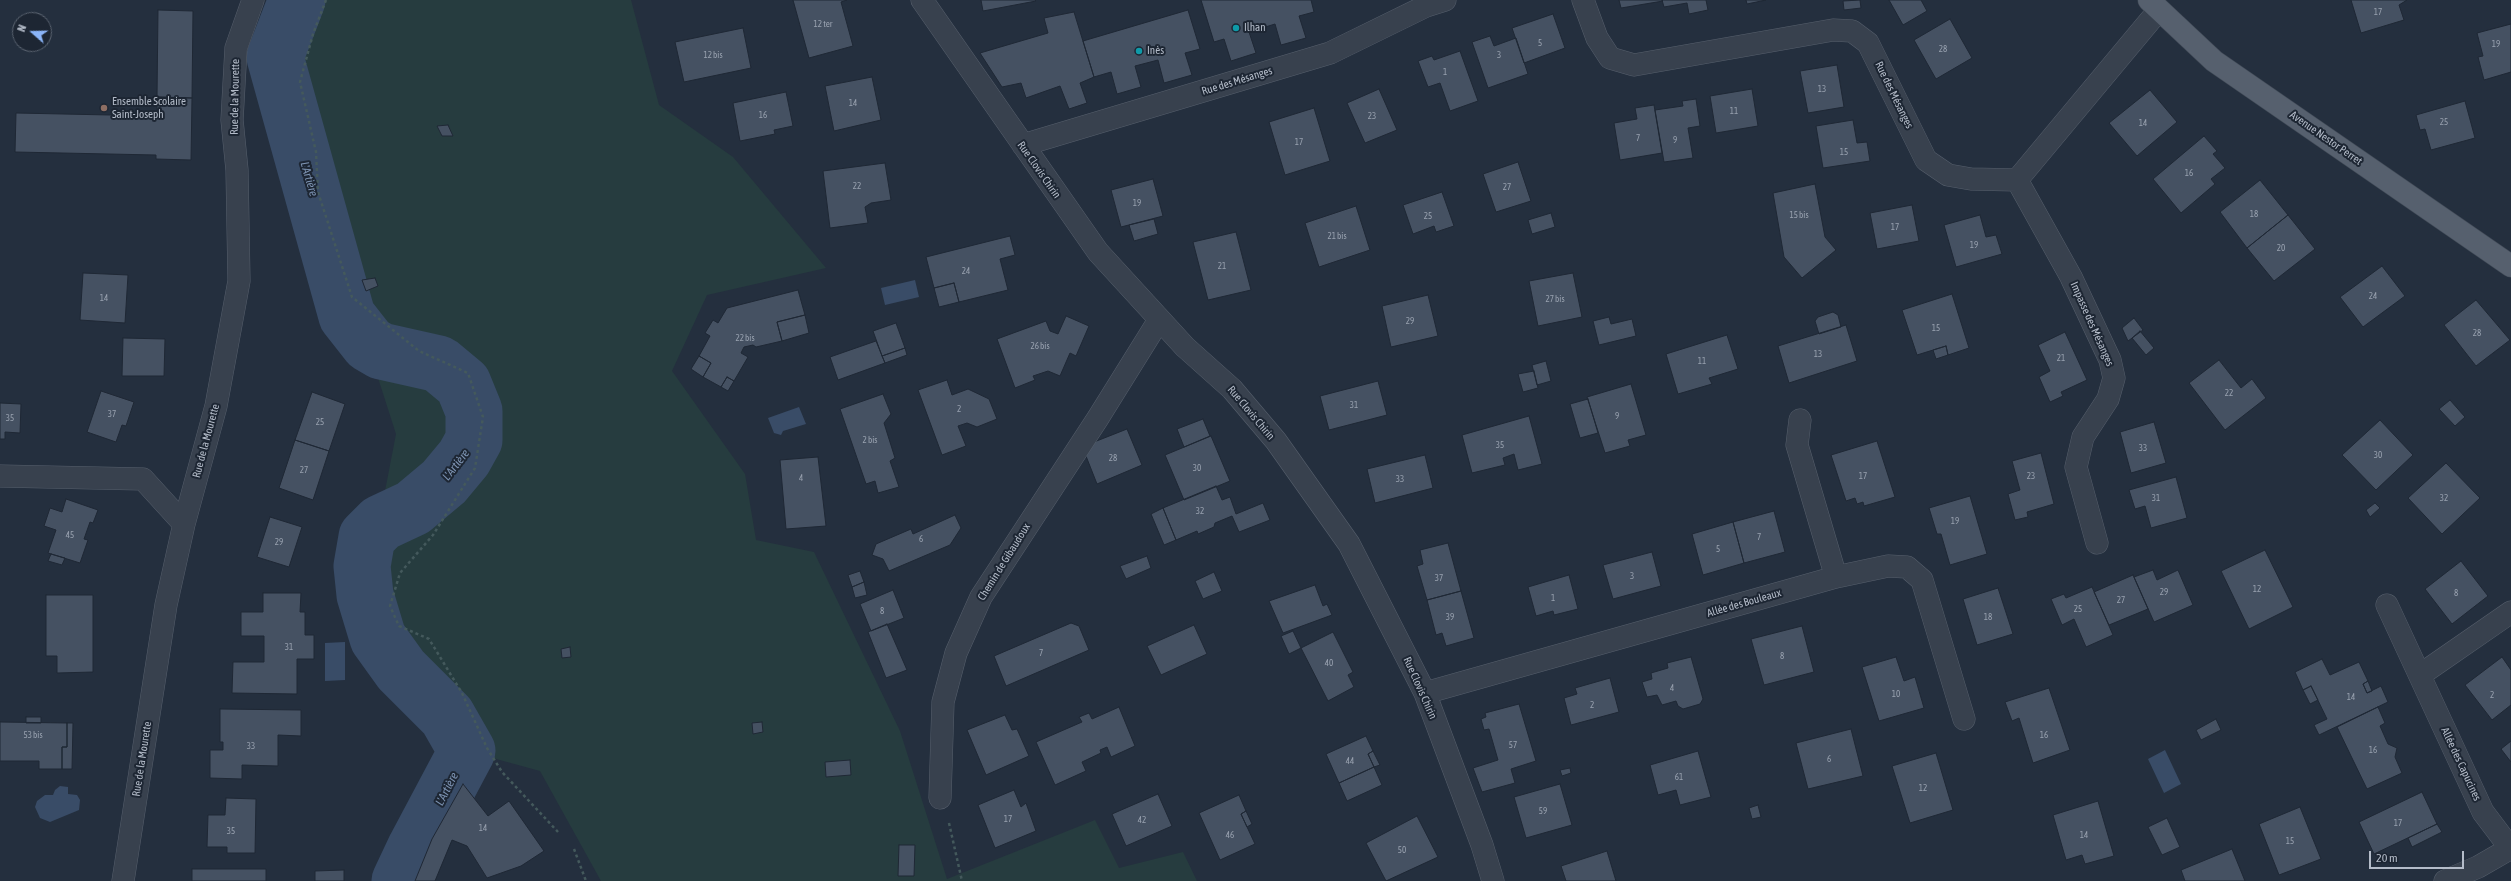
<!DOCTYPE html>
<html>
<head>
<meta charset="utf-8">
<style>
	body { margin:0 }
	#map { position:relative; width:2511px; height:881px; overflow:hidden; background:#242f3e; font-family:"Asap Condensed",sans-serif }
	canvas { display:block }
	.north { position:absolute; left:12px; top:12px; width:40px; height:40px; box-sizing:border-box; background:#1d2633; border:1px solid #59626f; border-radius:50%; rotate:290deg; font-size:11px; font-weight:700; line-height:16px; text-align:center; color:#b4bcc9 }
	.north::after { content:''; display:block; margin:auto; width:14px; height:18px; background:#8ab4f8; clip-path:polygon(50% 0,100% 100%,50% 72%,0 100%) }
	.scale { position:absolute; left:2369px; top:851px; width:95px; height:18px; box-sizing:border-box; border:2px solid #b4bcc9; border-top:0; padding-left:5px; font-size:12px; line-height:14px; white-space:nowrap; color:#b4bcc9; -webkit-text-stroke:3px #1d2633; paint-order:stroke }
</style>
</head>
<body>
<div id="map">
<canvas width="2511" height="881"></canvas>
<div class="north">N</div>
<div class="scale">20 m</div>
</div>
<script>
const g = document.querySelector('canvas').getContext('2d');
g.lineJoin = 'round';
function paint(path, color) { g.fillStyle = color; g.fill(path, 'evenodd'); }
const poly = rows => new Path2D(rows.map(r => 'M' + r).join(''));
function trace(path, color, width, dash) { g.strokeStyle = color; g.lineWidth = width; g.lineCap = dash ? 'butt' : 'round'; g.setLineDash(dash || []); g.stroke(path); }
function write(font, color, halo, rows, align = 'center') {
  g.font = font + ' "Asap Condensed",sans-serif'; g.lineWidth = 4; g.setLineDash([]); g.textBaseline = 'middle'; g.strokeStyle = halo; g.fillStyle = color; for (const [text, x, y, turn = 0] of rows) {
    g.save(); g.translate(x, y); g.rotate((+turn || 0) * Math.PI / 180); g.textAlign = isNaN(turn) ? turn : align; if (halo) g.strokeText(text, 0, 0); g.fillText(text, 0, 0); g.restore();
  }
}
paint(poly([
	[292,0,631,0,659,105,733,157,826,268,707,295,672,371,745,474,756,540,814,552,900,731,947,879,1095,820,1119,868,1183,852,1197,881,601,881,540,771,467,751,365,595,396,434,275,57]
]), '#263c3f');
paint(poly([
	[915,280,919,297,885,305,881,288],
	[799,407,806,424,783,431,781,435,774,433,768,418],
	[345,642,345,680,325,681,325,643],
	[2165,750,2181,784,2164,793,2148,759],
	[60,786,68,787,68,794,77,795,80,800,79,810,50,822,40,818,35,807,37,801,45,795,53,795,55,790]
]), '#394c67');
trace(poly([
	[297,0,275,57,347,316,369,344,381,351,439,364,463,384,474,411,474,440,464,458,444,482,413,508,381,523,367,537,362,566,365,595,378,638,401,670,447,716,467,751,416,847,400,881]
]), '#394c67', 57);
const building = poly([
	[793,0,847,0,841,2,853,46,809,58,793,0],
	[981,0,1035,0,1036,1,983,11,981,0],
	[1201,0,1311,0,1314,12,1299,16,1306,38,1281,45,1275,24,1249,32,1256,53,1231,61,1224,39,1214,42,1201,0],
	[1619,0,1662,0,1663,1,1621,8,1619,0],
	[1662,0,1706,0,1708,10,1689,14,1687,3,1664,7,1662,0],
	[1746,0,1766,0,1747,4,1746,0],
	[1860,0,1861,8,1844,10,1843,1,1860,0],
	[1889,0,1921,0,1927,11,1903,25,1889,0],
	[2351,0,2407,0,2399,5,2404,20,2361,33,2351,0],
	[158,10,193,11,192,98,157,97,158,10],
	[1188,10,1200,49,1185,53,1192,75,1164,83,1158,60,1135,66,1141,87,1117,94,1111,72,1094,77,1083,41,1188,10],
	[1074,12,1094,77,1080,83,1087,103,1069,109,1060,86,1026,98,1021,83,1002,87,980,53,1048,33,1044,18,1074,12],
	[1553,14,1565,48,1524,63,1512,28,1553,14],
	[1950,19,1972,58,1936,79,1914,40,1950,19],
	[2511,24,2511,72,2484,80,2478,57,2483,56,2477,33,2511,24],
	[743,28,751,68,684,82,675,42,743,28],
	[1490,36,1494,46,1516,38,1528,74,1488,88,1472,42,1490,36],
	[1460,51,1478,101,1450,111,1440,83,1428,87,1418,61,1432,56,1434,60,1460,51],
	[1837,65,1844,107,1808,113,1800,71,1837,65],
	[872,77,881,120,834,131,825,86,872,77],
	[1379,89,1397,130,1365,143,1347,103,1379,89],
	[1752,89,1758,126,1716,133,1710,96,1752,89],
	[2150,90,2177,122,2137,156,2109,123,2150,90],
	[786,92,793,126,774,130,775,134,740,141,733,103,786,92],
	[157,97,192,98,191,160,156,159,156,155,15,152,16,113,157,116,157,97],
	[1696,99,1700,126,1688,128,1693,158,1664,162,1655,110,1683,106,1682,101,1696,99],
	[2465,101,2475,138,2431,150,2425,129,2420,130,2416,115,2465,101],
	[1654,105,1662,153,1620,160,1614,123,1637,119,1635,108,1654,105],
	[1314,108,1330,161,1285,175,1269,122,1314,108],
	[1853,120,1857,143,1867,142,1870,161,1823,168,1816,126,1853,120],
	[448,125,453,136,442,136,437,126,448,125],
	[2204,136,2217,151,2213,154,2225,168,2211,179,2215,184,2181,213,2153,179,2204,136],
	[1518,162,1531,201,1496,212,1483,174,1518,162],
	[885,163,891,200,871,203,865,207,868,223,830,228,823,171,885,163],
	[1153,179,1163,216,1121,227,1111,190,1153,179],
	[2260,180,2288,215,2247,248,2220,212,2260,180],
	[1815,184,1825,237,1836,250,1802,278,1784,257,1773,193,1815,184],
	[1442,192,1454,226,1436,232,1434,226,1413,234,1403,205,1442,192],
	[1912,205,1919,241,1877,249,1870,213,1912,205],
	[1356,206,1370,250,1319,267,1305,223,1356,206],
	[1551,213,1555,227,1532,234,1528,220,1551,213],
	[1980,215,1986,237,1996,235,2002,254,1956,267,1944,225,1980,215],
	[2288,215,2315,249,2274,281,2247,248,2288,215],
	[1154,219,1158,234,1134,241,1129,225,1154,219],
	[1236,232,1251,290,1208,300,1193,242,1236,232],
	[1010,236,1015,255,1000,259,1008,290,959,302,954,283,934,288,926,257,1010,236],
	[2382,266,2405,296,2363,327,2340,297,2382,266],
	[83,273,128,275,125,323,80,320,83,273],
	[1573,273,1582,317,1538,326,1529,281,1573,273],
	[375,278,378,286,366,291,362,280,375,278],
	[954,283,959,302,939,307,934,288,954,283],
	[798,290,805,315,777,322,782,341,756,347,753,345,744,347,741,353,748,357,734,381,727,377,721,387,703,377,711,363,699,356,710,336,705,333,713,320,718,323,727,308,798,290],
	[1952,294,1969,348,1948,355,1946,346,1917,355,1902,310,1952,294],
	[1428,295,1438,336,1391,347,1382,306,1428,295],
	[2476,300,2510,340,2476,366,2444,325,2476,300],
	[1833,312,1838,315,1841,327,1819,334,1815,321,1818,317,1833,312],
	[805,315,809,333,782,341,777,322,805,315],
	[1066,316,1089,326,1076,356,1070,353,1060,376,1048,371,1033,376,1035,380,1015,388,997,339,1046,321,1050,331,1058,334,1066,316],
	[1609,317,1611,324,1632,319,1636,336,1599,345,1593,321,1609,317],
	[2134,318,2143,330,2128,341,2122,328,2134,318],
	[896,323,905,348,882,356,873,331,896,323],
	[1846,325,1857,361,1789,383,1778,346,1846,325],
	[2140,331,2154,348,2146,355,2132,338,2140,331],
	[2065,332,2087,380,2061,392,2063,396,2050,402,2039,377,2050,371,2038,345,2065,332],
	[1727,335,1738,369,1709,378,1712,384,1678,394,1666,354,1727,335],
	[123,338,165,339,164,376,122,376,123,338],
	[876,341,885,363,838,380,830,357,876,341],
	[1946,346,1948,355,1936,359,1933,350,1946,346],
	[905,348,907,355,885,363,882,356,905,348],
	[699,356,711,363,703,377,691,369,699,356],
	[2219,360,2241,388,2252,379,2266,398,2225,430,2189,383,2219,360],
	[1546,361,1551,381,1537,385,1532,365,1546,361],
	[1534,371,1538,388,1523,392,1518,374,1534,371],
	[727,377,734,381,728,391,721,387,727,377],
	[947,380,952,395,968,389,989,399,997,419,977,427,967,423,958,426,966,446,942,455,918,390,947,380],
	[1378,381,1387,415,1329,430,1320,396,1378,381],
	[1631,384,1646,435,1628,440,1630,446,1605,453,1587,397,1631,384],
	[101,391,134,402,126,426,122,425,116,442,87,432,101,391],
	[312,392,345,404,329,451,295,440,312,392],
	[883,394,891,414,884,423,895,458,890,461,899,487,878,493,875,481,866,484,840,409,883,394],
	[1588,399,1598,433,1580,438,1570,404,1588,399],
	[2450,400,2465,417,2455,426,2439,409,2450,400],
	[0,403,21,404,20,433,5,432,5,439,0,439,0,403],
	[1529,416,1542,464,1518,470,1514,454,1503,458,1505,465,1472,473,1462,435,1529,416],
	[1203,419,1210,436,1184,447,1177,429,1203,419],
	[2380,420,2413,455,2376,490,2342,455,2380,420],
	[2154,422,2166,463,2131,473,2120,432,2154,422],
	[1127,429,1142,465,1097,484,1084,451,1089,444,1127,429],
	[1211,436,1230,481,1184,500,1165,455,1211,436],
	[295,440,329,451,313,500,279,488,295,440],
	[1877,441,1895,497,1864,506,1863,502,1857,504,1855,498,1846,501,1831,455,1877,441],
	[2041,453,2054,504,2027,512,2028,517,2015,520,2008,494,2020,490,2012,461,2041,453],
	[1425,455,1433,488,1375,503,1367,469,1425,455],
	[818,457,826,526,786,529,780,460,818,457],
	[2446,463,2480,498,2442,534,2408,498,2446,463],
	[2176,477,2187,518,2151,528,2145,506,2135,509,2129,490,2176,477],
	[1216,486,1222,500,1230,497,1236,514,1263,503,1270,520,1239,532,1232,516,1215,523,1214,527,1198,534,1197,531,1176,540,1163,508,1216,486],
	[1970,496,1987,554,1950,565,1941,534,1937,534,1929,508,1970,496],
	[66,499,98,510,93,523,90,522,84,539,88,540,80,563,48,553,56,530,44,526,50,508,62,512,66,499],
	[2375,503,2380,508,2370,517,2366,510,2375,503],
	[1163,508,1176,540,1164,545,1151,514,1163,508],
	[1774,511,1785,552,1744,563,1733,522,1774,511],
	[955,515,961,528,950,545,889,571,883,559,872,555,876,544,911,529,913,534,955,515],
	[270,517,302,527,289,567,257,557,270,517],
	[1733,522,1744,563,1703,575,1692,534,1733,522],
	[1448,543,1461,591,1427,600,1417,566,1423,564,1420,550,1448,543],
	[2265,550,2293,607,2249,629,2221,571,2265,550],
	[1652,552,1661,586,1613,599,1603,565,1652,552],
	[51,554,65,558,62,565,48,561,51,554],
	[1147,556,1151,568,1126,579,1120,566,1147,556],
	[2461,561,2488,596,2452,624,2425,589,2461,561],
	[2153,570,2157,580,2178,570,2193,605,2154,622,2134,577,2153,570],
	[860,571,864,582,852,587,848,575,860,571],
	[1214,572,1222,591,1203,599,1195,581,1214,572],
	[1569,575,1578,609,1554,615,1553,611,1536,616,1528,587,1569,575],
	[2133,575,2148,609,2109,625,2094,592,2133,575],
	[864,582,867,595,855,598,852,587,864,582],
	[1315,585,1323,606,1327,604,1332,615,1283,633,1269,601,1315,585],
	[2092,587,2113,635,2086,647,2074,619,2062,625,2051,599,2064,594,2066,598,2092,587],
	[1998,588,2013,634,1977,645,1963,599,1998,588],
	[893,590,904,618,871,631,860,604,893,590],
	[1461,591,1474,638,1446,646,1442,633,1436,635,1427,600,1461,591],
	[263,593,301,593,300,612,305,612,305,635,314,635,314,659,297,659,297,694,232,693,233,662,264,662,264,636,241,636,241,612,263,612,263,593],
	[46,595,93,595,93,672,57,673,57,656,46,656,46,595],
	[1071,623,1079,626,1089,650,1006,686,994,656,1071,623],
	[887,624,907,670,886,678,868,632,887,624],
	[1194,625,1207,654,1161,675,1147,646,1194,625],
	[1802,626,1814,672,1764,685,1751,639,1802,626],
	[1293,631,1301,648,1333,632,1353,672,1348,675,1354,687,1328,701,1301,648,1289,654,1281,636,1293,631],
	[570,647,571,657,562,658,561,649,570,647],
	[1691,657,1703,699,1700,704,1683,709,1678,706,1676,701,1662,705,1657,695,1647,697,1642,682,1652,679,1651,673,1668,668,1667,663,1691,657],
	[1896,657,1904,681,1915,677,1924,708,1879,721,1862,667,1896,657],
	[2502,657,2511,670,2511,705,2492,720,2465,685,2502,657],
	[2322,659,2330,675,2359,662,2368,681,2363,684,2367,693,2381,686,2388,702,2319,735,2314,725,2327,719,2311,686,2303,690,2295,672,2322,659],
	[1610,678,1619,712,1571,725,1564,698,1577,694,1575,688,1610,678],
	[2368,681,2372,691,2367,693,2363,684,2368,681],
	[2311,686,2318,700,2310,704,2303,690,2311,686],
	[2049,688,2070,750,2033,763,2019,718,2012,721,2005,702,2049,688],
	[1519,704,1536,761,1511,769,1515,783,1482,792,1473,768,1498,760,1489,729,1484,730,1481,719,1486,717,1485,713,1519,704],
	[1119,707,1135,746,1111,757,1107,747,1100,750,1101,753,1082,762,1086,771,1055,785,1036,742,1082,722,1079,717,1089,713,1092,719,1119,707],
	[2378,707,2385,723,2380,726,2388,744,2397,748,2395,757,2402,773,2367,789,2337,727,2378,707],
	[220,709,301,710,301,736,278,735,278,766,242,765,242,779,210,778,210,750,223,750,223,742,220,742,220,709],
	[1005,715,1012,730,1017,729,1029,756,986,775,967,730,1005,715],
	[26,717,41,717,41,723,26,723,26,717],
	[2216,719,2221,730,2201,740,2196,730,2216,719],
	[0,722,67,723,67,747,62,747,62,769,39,769,39,761,0,761,0,722],
	[762,722,763,732,753,734,752,723,762,722],
	[67,723,73,723,72,769,62,769,62,747,67,747,67,723],
	[1851,729,1863,776,1808,789,1796,743,1851,729],
	[1366,736,1373,751,1368,754,1374,767,1339,783,1326,754,1366,736],
	[2511,741,2511,762,2501,749,2511,741],
	[1373,751,1380,765,1374,767,1368,754,1373,751],
	[1698,751,1711,797,1680,805,1676,790,1658,795,1650,765,1698,751],
	[1936,753,1953,810,1910,823,1892,766,1936,753],
	[850,760,851,775,826,777,825,762,850,760],
	[1374,767,1382,785,1347,801,1339,783,1374,767],
	[1570,768,1571,773,1562,776,1560,770,1570,768],
	[463,784,488,816,509,801,544,851,521,866,487,878,467,846,452,840,435,881,415,881,432,839,463,784],
	[1560,784,1572,825,1526,838,1514,797,1560,784],
	[1014,790,1021,807,1026,803,1036,831,995,848,978,805,1014,790],
	[2422,792,2437,824,2374,854,2359,822,2422,792],
	[1158,794,1172,826,1126,846,1112,814,1158,794],
	[1239,795,1246,811,1241,814,1255,844,1220,860,1199,813,1239,795],
	[226,798,256,799,255,853,227,853,227,847,207,847,208,815,225,815,226,798],
	[2098,801,2114,856,2085,864,2082,855,2066,860,2053,815,2098,801],
	[1758,805,1761,817,1752,819,1749,808,1758,805],
	[2300,807,2321,859,2279,875,2259,824,2300,807],
	[1246,811,1252,824,1247,827,1241,814,1246,811],
	[1417,816,1438,857,1386,881,1366,843,1417,816],
	[2167,818,2180,847,2162,855,2148,827,2167,818],
	[2437,824,2442,832,2412,847,2408,838,2437,824],
	[899,845,915,845,914,876,898,876,899,845],
	[2232,849,2245,881,2185,881,2181,870,2232,849],
	[1607,851,1616,881,1566,881,1561,866,1607,851],
	[192,869,266,869,266,881,192,881,192,869],
	[344,870,344,881,315,881,315,871,344,870]
]);
paint(building, '#455162');
trace(building, '#1f2835', 1);
const minor = poly([
	[922,0,1098,252,1185,347,1232,389,1276,441,1349,544,1425,693,1482,845,1493,881],
	[1583,0,1597,38,1610,58,1634,65,1833,30,1852,31,1868,43,1926,160,1948,175,1971,179,2017,180],
	[1023,145,1330,53,1426,6,1445,0],
	[2017,180,2071,277,2110,360,2114,378,2108,399,2083,437,2076,467,2097,543],
	[2017,180,2158,11],
	[1800,420,1797,445,1836,577],
	[0,476,143,479,184,524],
	[2387,605,2483,812,2511,849],
	[2420,675,2511,612],
	[1425,693,1836,577,1888,566,1907,567,1922,580,1964,719],
	[940,798,943,702,956,653,981,597,1098,418,1159,320],
	[123,881,166,605,184,524,216,406,239,281,237,170,232,120,236,48,253,0],
	[2445,881,2478,867,2511,848]
]);
const major = poly([
	[2149,0,2214,61,2511,266]
]);
trace(minor, '#565f6c', 23);
trace(major, '#414a57', 23);
trace(poly([
	[326,0,313,34,300,82,316,152,318,192,352,297,419,351,468,373,483,417,475,468,433,535,400,573,390,606,399,626,429,639,462,693,487,748,502,772,558,832],
	[949,823,962,881],
	[574,849,586,881]
]), '#44595c', 2.5, [3, 3]);
trace(minor, '#38414e', 22);
trace(major, '#56606e', 22);
for (const [x, y, r, color] of [
	[1236,28,4,"#0f9aa8"],
	[1139,51,4,"#0f9aa8"],
	[104,108,4,"#8d6e63"]
]) { const dot = new Path2D(); dot.arc(x, y, r, 0, 2 * Math.PI); g.fillStyle = color; g.fill(dot); trace(dot, '#1d2633', 1.5); }
write('9px', '#98a1af', null, [
	["17",2378,12],
	["12 ter",823,24],
	["5",1540,43],
	["19",2496,44],
	["28",1943,49],
	["12 bis",713,55],
	["3",1499,55],
	["1",1445,72],
	["13",1822,89],
	["14",853,103],
	["11",1734,111],
	["16",763,115],
	["23",1372,116],
	["25",2444,122],
	["14",2143,123],
	["7",1638,138],
	["9",1675,140],
	["17",1299,142],
	["15",1844,152],
	["16",2189,173],
	["22",857,186],
	["27",1507,187],
	["19",1137,203],
	["18",2254,214],
	["15 bis",1799,215],
	["25",1428,216],
	["17",1895,227],
	["21 bis",1337,236],
	["19",1974,245],
	["20",2281,248],
	["21",1222,266],
	["24",966,271],
	["24",2373,296],
	["14",104,298],
	["27 bis",1555,299],
	["29",1410,321],
	["15",1936,328],
	["28",2477,333],
	["22 bis",745,338],
	["26 bis",1040,346],
	["13",1818,354],
	["21",2061,358],
	["11",1702,361],
	["22",2229,393],
	["31",1354,405],
	["2",959,409],
	["37",112,414],
	["9",1617,416],
	["35",10,418],
	["25",320,422],
	["2 bis",870,440],
	["35",1500,445],
	["33",2143,448],
	["30",2378,455],
	["28",1113,458],
	["30",1197,468],
	["27",304,470],
	["17",1863,476],
	["23",2031,476],
	["4",801,478],
	["33",1400,479],
	["31",2156,498],
	["32",2444,498],
	["32",1200,511],
	["19",1955,521],
	["45",70,535],
	["7",1759,537],
	["6",921,539],
	["29",279,542],
	["5",1718,549],
	["3",1632,576],
	["37",1439,578],
	["12",2257,589],
	["29",2164,592],
	["8",2456,593],
	["1",1553,598],
	["27",2121,600],
	["25",2078,609],
	["8",882,611],
	["39",1450,617],
	["18",1988,617],
	["31",289,647],
	["7",1041,653],
	["8",1782,656],
	["40",1329,663],
	["4",1672,688],
	["10",1896,694],
	["2",2492,695],
	["14",2351,697],
	["2",1592,705],
	["53 bis",33,735],
	["16",2044,735],
	["57",1513,745],
	["33",251,746],
	["16",2373,750],
	["6",1829,759],
	["44",1350,761],
	["61",1679,777],
	["12",1923,788],
	["59",1543,811],
	["17",1008,819],
	["42",1142,820],
	["17",2398,823],
	["14",483,828],
	["35",231,831],
	["46",1230,835],
	["14",2084,835],
	["15",2290,841],
	["50",1402,850]
]);
write('11px', '#b4bcc9', '#1d2633', [
	["Ilhan",1244,28],
	["Inès",1147,51],
	["Ensemble Scolaire",112,102],
	["Saint-Joseph",112,115]
], 'left');
write('11px', '#b4bcc9', '#1d2633', [
	["Rue des Mésanges",1237,81,-17],
	["Rue des Mésanges",1894,95,64],
	["Rue de la Mourette",235,97,-89],
	["Avenue Nestor Perret",2326,138,35],
	["Rue Clovis Chirin",1039,170,55],
	["Impasse des Mésanges",2092,324,66],
	["Rue Clovis Chirin",1251,413,50],
	["Rue de la Mourette",206,441,-75],
	["Chemin de Gibaudoux",1004,562,-58],
	["Allée des Bouleaux",1744,603,-16],
	["Rue Clovis Chirin",1420,688,66],
	["Rue de la Mourette",142,759,-81],
	["Allée des Capucines",2461,764,65]
]);
write('italic 12px', '#7c92b1', '#1d2633', [
	["L'Artière",309,179,74],
	["L'Artière",456,465,-52],
	["L'Artière",447,789,-63]
]);
</script>
</body>
</html>
